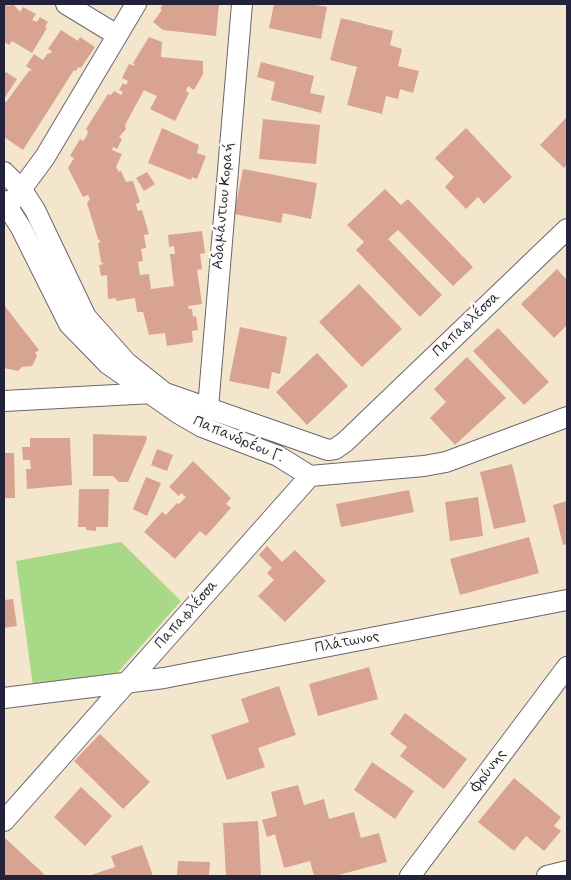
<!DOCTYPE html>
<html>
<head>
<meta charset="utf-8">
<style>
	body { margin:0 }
	#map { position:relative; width:571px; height:880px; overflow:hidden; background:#f4e6cd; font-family:Mynerve,sans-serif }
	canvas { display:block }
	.frame { position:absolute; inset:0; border:5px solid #22223b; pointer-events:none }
</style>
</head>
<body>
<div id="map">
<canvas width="571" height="880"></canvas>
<div class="frame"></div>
</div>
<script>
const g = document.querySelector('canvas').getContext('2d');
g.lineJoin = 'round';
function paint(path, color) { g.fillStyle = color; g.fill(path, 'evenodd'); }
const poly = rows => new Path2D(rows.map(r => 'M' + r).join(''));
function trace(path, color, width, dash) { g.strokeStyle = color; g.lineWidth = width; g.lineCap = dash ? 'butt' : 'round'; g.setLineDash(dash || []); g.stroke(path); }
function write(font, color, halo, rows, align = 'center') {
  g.font = font + ' Mynerve,sans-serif'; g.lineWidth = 5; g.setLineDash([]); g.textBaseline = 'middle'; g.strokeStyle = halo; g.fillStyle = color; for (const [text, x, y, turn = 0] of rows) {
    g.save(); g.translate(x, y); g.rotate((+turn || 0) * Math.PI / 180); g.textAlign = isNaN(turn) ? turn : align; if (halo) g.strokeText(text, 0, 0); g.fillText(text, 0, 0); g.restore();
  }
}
paint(poly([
	[121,542,181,601,110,681,33,686,16,561]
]), '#a8d987');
paint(poly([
	[4,4,9,6,13,4,20,12,23,7,36,14,32,20,37,22,40,17,48,22,45,27,47,28,32,53,12,41,9,45,4,42],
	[164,4,219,4,216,36,163,30,153,22,162,10,160,8],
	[274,4,311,4,327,7,321,39,269,28],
	[341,18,393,31,390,45,402,49,398,66,419,71,413,93,400,89,398,99,386,96,382,114,347,105,357,67,330,60],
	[61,30,78,41,80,37,95,47,81,68,78,67,76,71,74,70,23,150,4,137,4,101,6,102,29,71,32,70,26,66,34,54,43,60,48,53,50,54,52,51,48,49],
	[149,37,162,42,161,57,203,61,203,74,194,90,188,86,186,91,189,93,175,121,150,109,157,96,144,90,125,125,126,129,119,137,122,139,117,149,113,147,112,150,122,154,116,167,119,172,121,171,126,182,133,181,140,202,136,204,138,211,142,210,149,234,144,235,146,248,141,249,143,261,138,262,140,275,149,274,151,289,174,286,170,254,175,254,174,246,169,247,168,235,202,231,205,253,200,254,202,269,197,270,202,304,188,306,189,309,192,309,193,317,196,316,198,330,192,331,193,342,167,346,165,333,149,335,143,312,137,312,135,298,116,301,116,298,108,299,107,275,101,276,99,265,104,264,101,262,98,243,101,242,98,239,87,203,90,199,88,195,83,197,68,168,74,158,70,156,80,139,83,141,86,137,88,132,86,129,108,94,111,95,114,91,121,95,123,92,119,90,123,83,126,85,128,81,122,78,129,64,135,66,133,63],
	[261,62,314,76,310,93,325,96,321,113,271,100,275,82,257,77],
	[6,72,17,79,4,99,4,75],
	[567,117,567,164,564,168,540,145],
	[263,119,320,125,316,164,259,159],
	[162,128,199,145,197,153,206,156,197,179,192,177,191,180,148,163],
	[466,128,512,177,484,204,478,197,466,209,445,187,454,177,435,158],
	[243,169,317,183,311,219,283,213,281,223,234,214],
	[147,172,155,184,144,191,136,178],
	[385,189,401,205,408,199,473,267,453,286,398,230,388,239,442,295,420,317,356,250,364,242,347,225],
	[557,269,567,280,567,325,554,338,521,304],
	[359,284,402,329,362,367,319,322],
	[4,305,39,350,35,353,37,356,32,366,22,367,18,371,4,368],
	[240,327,287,337,280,374,272,372,269,389,229,381],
	[498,328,549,382,524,405,473,351],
	[317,353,348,386,307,425,276,392],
	[467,357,506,398,455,445,430,418,446,402,434,389],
	[93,434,146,436,147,439,128,482,119,482,113,476,93,476],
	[30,438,70,438,72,485,27,489,26,469,31,469,30,460,23,460,22,447,30,447],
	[157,449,173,455,167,471,151,465],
	[4,453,14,453,15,498,4,498],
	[193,461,231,498,226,504,231,508,206,536,200,531,175,559,144,532,162,512,166,515,177,503,179,504,186,497,181,493,179,496,169,487],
	[512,464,526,522,494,529,480,472],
	[146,477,161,483,147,516,133,509],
	[79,489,109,489,108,527,96,527,96,531,86,530,86,527,78,527],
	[409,490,414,512,341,527,336,504],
	[478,497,483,536,450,541,445,502],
	[567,501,567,544,563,545,553,505],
	[529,537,539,573,460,595,450,559],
	[267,546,282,562,295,550,326,581,285,622,258,596,274,580,267,573,272,568,259,555],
	[13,599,17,626,4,628,4,600],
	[369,667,378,699,318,716,309,684],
	[279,686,296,735,258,748,265,767,227,780,211,735,249,722,241,699],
	[405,713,467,759,444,789,400,756,407,747,390,734],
	[100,734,150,782,123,809,74,761],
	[372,762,414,791,395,819,354,790],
	[514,778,561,817,554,826,561,831,544,851,526,836,514,851,478,822],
	[298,785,304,805,324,799,329,819,354,812,361,838,379,833,387,862,335,876,314,876,310,861,284,868,275,834,267,837,262,820,277,816,271,792],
	[81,787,112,816,85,846,54,817],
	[258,821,261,876,226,876,223,823],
	[5,838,44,874,42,876,4,876],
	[142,845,153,876,88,876,115,867,111,856],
	[178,861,210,862,209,876,177,876]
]), '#d9a391');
const minor = poly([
	[66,4,117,35],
	[4,172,22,190,35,210,86,317,126,362,165,393,328,450,335,449,345,442,567,229],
	[14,199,45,157,136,4],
	[4,201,21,228,69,324,108,364,178,413,202,427,278,456,310,476,424,466,446,462,567,417],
	[4,401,153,393],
	[208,408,242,4],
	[4,698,164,678,567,600],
	[4,821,310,476],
	[410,876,567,667],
	[547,876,567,871]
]);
trace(minor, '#6c676e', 22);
trace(minor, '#fff', 20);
write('15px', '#22223b', '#fdfcf7', [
	["Αδαμάντιου Κοραή",224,206,-85],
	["Παπαφλέσσα",467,325,-44],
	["Παπανδρέου Γ.",238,440,23],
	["Παπαφλέσσα",187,615,-48],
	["Πλάτωνος",347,643,-11],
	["Φρύνης",489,771,-53]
]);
</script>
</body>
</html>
